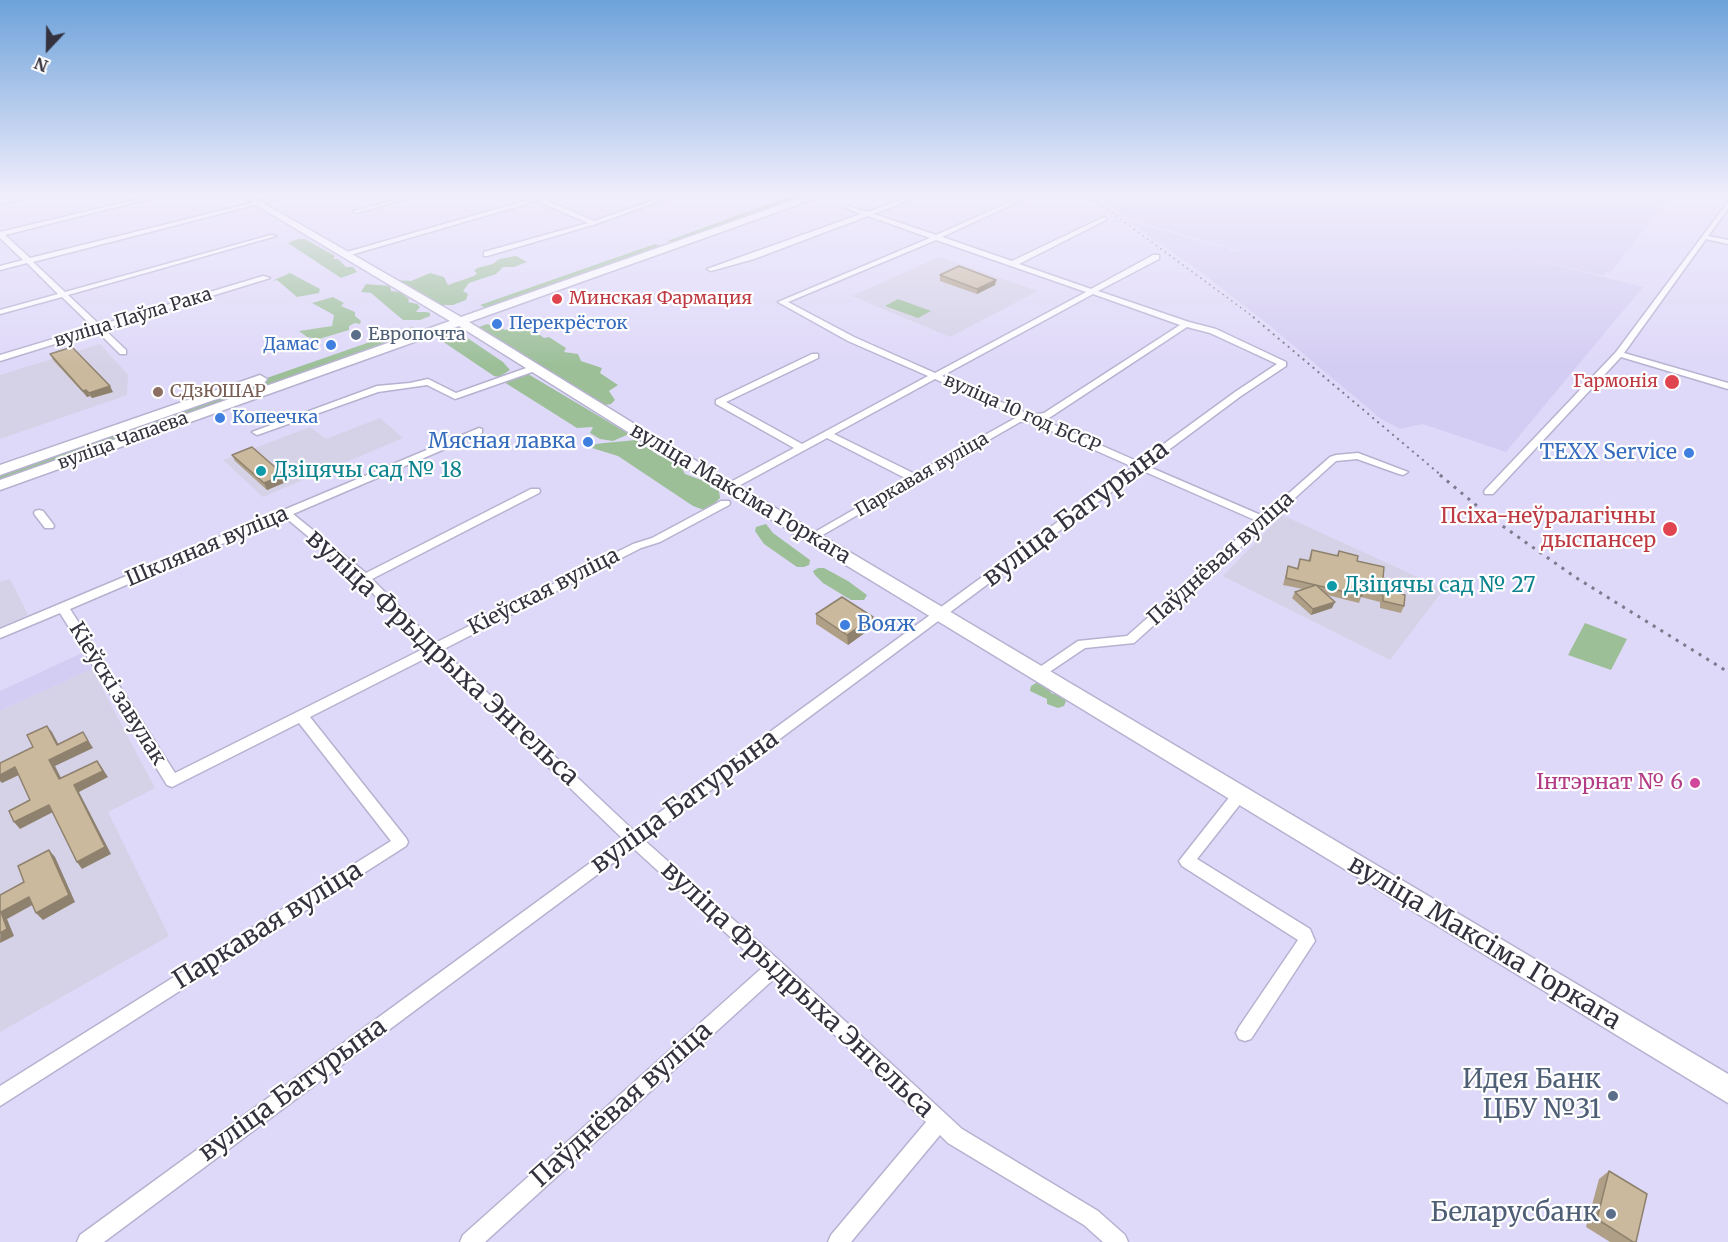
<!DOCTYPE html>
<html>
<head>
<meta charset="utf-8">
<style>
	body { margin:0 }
	#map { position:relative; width:1728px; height:1242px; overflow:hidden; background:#dfd9f9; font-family:Merriweather,serif }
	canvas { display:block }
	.north { position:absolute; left:18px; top:18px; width:60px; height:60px; -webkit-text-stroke:4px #fff; paint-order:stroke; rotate:202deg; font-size:16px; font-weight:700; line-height:24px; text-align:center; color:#34323e }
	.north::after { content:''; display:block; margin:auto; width:21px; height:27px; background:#34323e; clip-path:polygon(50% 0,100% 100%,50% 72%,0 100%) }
</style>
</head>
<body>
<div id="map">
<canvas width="1728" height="1242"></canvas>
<div class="north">N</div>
</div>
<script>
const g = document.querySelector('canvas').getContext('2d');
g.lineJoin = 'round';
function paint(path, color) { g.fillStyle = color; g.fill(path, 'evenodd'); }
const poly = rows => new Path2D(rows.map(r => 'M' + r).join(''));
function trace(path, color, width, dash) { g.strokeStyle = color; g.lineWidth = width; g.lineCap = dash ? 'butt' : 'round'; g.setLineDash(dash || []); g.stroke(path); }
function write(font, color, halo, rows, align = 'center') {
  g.font = font + ' Merriweather,serif'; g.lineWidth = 4.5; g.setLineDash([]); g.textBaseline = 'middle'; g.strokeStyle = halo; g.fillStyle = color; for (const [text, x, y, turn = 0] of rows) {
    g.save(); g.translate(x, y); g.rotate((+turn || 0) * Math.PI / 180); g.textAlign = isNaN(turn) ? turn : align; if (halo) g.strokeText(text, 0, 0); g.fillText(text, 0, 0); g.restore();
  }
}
paint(poly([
	[1091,193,1285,193,1260,210,1260,211,1288,193,1292,194,1290,193,1305,193,1301,195,1302,196,1308,193,1676,193,1668,193,1662,198,1667,200,1610,273,1605,272,1604,276,1473,244,1643,287,1506,452,1423,424,1400,429,1381,419,1269,325,1198,270,1126,220,1239,252,1241,251,1129,219],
	[82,653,92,669,0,711,0,691]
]), '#d4cdf3');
paint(poly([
	[939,257,1038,291,950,337,852,296],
	[100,344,128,375,127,395,0,439,0,375],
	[380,418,403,438,263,497,223,460,310,427,326,439],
	[1282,515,1444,589,1390,660,1223,576],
	[10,579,28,615,0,627,0,582],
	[92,669,155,788,108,812,169,936,0,1032,0,711]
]), '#d5d1e7');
paint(poly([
	[799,193,816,193,677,242,667,241],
	[298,239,305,239,335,256,333,259,338,259,346,267,353,267,357,272,341,278,288,243],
	[655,244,664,247,488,309,480,305],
	[516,256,527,262,514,267,503,267,496,274,469,283,463,291,468,294,466,300,453,305,436,305,395,280,411,281,430,273,444,277,448,285,474,276,477,273,474,271,477,268,493,264,499,259],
	[290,273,320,289,319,293,297,297,277,280,272,281],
	[366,284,390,286,391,291,400,292,409,299,408,302,417,304,420,307,416,312,426,312,430,313,430,316,420,320,403,320,371,293,361,292],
	[333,297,344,303,341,306,355,312,355,316,361,321,360,324,355,323,349,326,349,330,319,339,307,337,299,331,332,326,334,315,312,303],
	[898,299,931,311,918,318,885,306],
	[526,322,526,329,529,331,536,332,544,338,549,337,566,348,564,352,578,354,581,361,602,368,600,373,618,385,609,391,615,400,611,404,605,405,591,399,476,328,487,324,506,330],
	[413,327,421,332,0,482,0,471],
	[457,331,503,362,510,370,499,377,494,376,436,337],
	[528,374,629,434,613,441,600,439,590,433,593,427,577,428,504,382],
	[636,440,658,455,679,463,685,474,709,483,710,487,719,491,720,498,710,508,704,510,693,506,618,456,592,448,596,444,604,443],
	[766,524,773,533,810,560,809,565,804,567,797,567,764,544,755,531,756,527],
	[818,568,824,568,848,581,867,595,864,600,851,600,823,583,815,575,813,571],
	[1585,623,1627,639,1611,670,1568,655],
	[1036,683,1049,688,1051,693,1062,696,1066,701,1064,706,1058,708,1047,704,1047,699,1030,691,1031,686]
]), '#9cbf98');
const street = poly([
	[36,193,46,193,0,204,0,200,36,193],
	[163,193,172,193,5,235,30,258,292,193,301,193,33,262,65,292,271,235,276,236,68,295,100,325,263,276,270,278,104,329,126,350,126,354,120,354,97,331,0,361,0,355,93,327,62,297,0,314,0,310,58,294,27,263,0,270,0,266,23,260,0,238,0,232,163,193],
	[420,193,429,193,356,213,353,211,420,193],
	[520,193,527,193,538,197,562,193,561,194,544,199,594,221,674,193,682,193,596,224,487,256,484,256,484,252,588,223,537,201,347,256,340,254,531,199,520,193],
	[919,193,927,193,874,214,936,235,1030,193,1037,193,942,237,1012,261,1102,218,1106,218,1106,220,1019,264,1091,289,1153,255,1159,255,1159,259,1098,291,1189,322,1216,329,1286,362,1286,366,1241,396,1147,466,1263,516,1330,457,1336,455,1358,453,1408,472,1403,475,1399,474,1357,459,1336,461,1134,643,1085,648,1042,677,1034,677,1032,674,1034,671,1078,641,1127,636,1257,521,1141,470,644,840,781,962,962,1129,1098,1211,1125,1235,1128,1242,1103,1242,1084,1225,948,1143,940,1135,851,1242,828,1242,831,1235,926,1122,775,978,485,1242,460,1242,463,1235,763,967,633,848,104,1242,77,1242,80,1235,623,839,432,655,310,717,406,838,408,842,406,846,0,1106,0,1086,391,841,299,723,172,787,167,785,60,613,0,638,0,629,479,428,482,429,482,433,293,514,366,573,531,489,539,489,540,491,539,493,372,579,435,643,633,544,652,538,721,501,729,501,730,503,729,505,660,542,641,548,442,650,634,831,1133,467,1029,421,1020,422,812,541,807,538,808,536,907,479,827,438,733,489,725,489,725,485,794,448,716,404,716,400,812,354,818,354,818,358,726,402,802,444,928,376,848,341,778,302,930,238,868,216,754,259,711,271,707,269,861,214,843,207,843,205,868,212,919,193],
	[936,240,1086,292,935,373,854,337,788,302,936,240],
	[1093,294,1180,325,1044,413,1031,415,942,376,1093,294],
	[1187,327,1210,333,1277,364,1235,392,1139,462,1041,419,1049,418,1187,327],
	[935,379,1019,416,915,474,834,434,935,379],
	[285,517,361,581,425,648,175,773,70,609,285,517],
	[1728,202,1728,209,1708,236,1728,240,1728,244,1706,239,1624,353,1728,383,1728,389,1621,357,1493,494,1485,494,1484,492,1485,490,1616,352,1728,202],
	[532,366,535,367,535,371,455,399,427,385,378,392,260,434,257,435,252,432,377,386,410,383,428,379,456,393,532,366],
	[39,510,43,511,53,524,54,526,53,528,45,528,35,515,34,513,35,511,39,510],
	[1240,788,1245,790,1247,794,1245,798,1197,859,1310,929,1315,941,1251,1039,1245,1041,1239,1039,1236,1033,1239,1027,1298,940,1182,866,1179,861,1235,790,1240,788]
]);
const secondary = poly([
	[236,193,246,193,461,317,814,193,826,193,825,195,469,322,646,431,1728,1074,1728,1103,636,437,459,326,0,490,0,480,450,321,236,193],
	[260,375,267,379,265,382,0,475,0,465,260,375]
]);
trace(street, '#b7b1d0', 3);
trace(secondary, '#b7b1d0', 3);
paint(street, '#fff');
paint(secondary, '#fff');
trace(poly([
	[1085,193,1255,318]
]), '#7d798e', 1.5, [1.5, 4]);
trace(poly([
	[1253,317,1442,476]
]), '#7d798e', 2, [2, 4.5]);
trace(poly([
	[1440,475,1494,520,1575,577,1728,672]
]), '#7d798e', 3, [3, 6]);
paint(poly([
	[940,275,996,280,995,285,977,294,940,281],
	[50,354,113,392,92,398,90,396,87,397,53,360],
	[232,455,284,475,286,482,267,490,235,461],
	[1312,550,1336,556,1339,551,1357,561,1383,578,1404,606,1401,613,1380,608,1380,602,1361,597,1359,603,1327,595,1332,608,1311,615,1292,598,1295,592,1303,589,1283,585,1288,566,1297,568,1300,559,1308,561],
	[816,614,873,627,848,645,816,624],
	[1609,1171,1636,1242,1610,1242,1586,1227,1599,1179]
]), '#af9f87');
paint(poly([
	[996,280,995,285,977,294,977,289],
	[110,386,113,392,92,398,89,393],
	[86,390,90,396,87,397,83,391],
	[284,475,286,482,267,490,264,483],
	[1335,602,1332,608,1311,615,1313,609],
	[873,617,873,627,848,645,847,635],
	[47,726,52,732,62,751,57,745],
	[83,732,93,748,55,766,65,786,59,779,49,760],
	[97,761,102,768,108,777,79,792,111,854,82,869,77,862,74,785],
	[15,767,21,774,2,783,0,781,0,775],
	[49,805,55,811,20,829,14,822],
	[49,850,55,857,75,902,43,920,36,913],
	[29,897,36,903,7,919,14,936,0,943,1,912]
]), '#8e826e');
const building = poly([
	[959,266,996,280,977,289,940,275,959,266],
	[72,347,110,386,89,393,86,390,83,391,50,354,72,347],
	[252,447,284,475,264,483,232,455,252,447],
	[1312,550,1338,556,1339,551,1358,556,1357,561,1384,567,1383,578,1395,581,1394,592,1405,595,1404,606,1383,601,1383,595,1362,590,1362,596,1286,578,1288,566,1298,569,1300,559,1310,561,1312,550],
	[1316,585,1335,602,1313,609,1295,592,1316,585],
	[842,597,873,617,847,635,816,614,842,597],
	[47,726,57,745,83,732,88,741,49,760,59,779,97,761,103,771,74,785,105,847,77,862,49,805,14,822,9,811,30,800,15,767,0,775,0,763,33,747,27,735,47,726],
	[49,850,69,895,36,913,29,897,1,912,7,929,0,933,0,895,24,882,18,866,49,850],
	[1609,1171,1647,1194,1636,1242,1633,1242,1597,1219,1609,1171]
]);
paint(building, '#cbb99d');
trace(building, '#8e826e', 1.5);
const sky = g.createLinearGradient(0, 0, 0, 366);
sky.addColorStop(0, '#6da2da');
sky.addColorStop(0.53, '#f1eefc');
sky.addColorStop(1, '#f1eefc00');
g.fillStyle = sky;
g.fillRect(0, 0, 1728, 366);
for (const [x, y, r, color] of [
	[557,299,6,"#e0444e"],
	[497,324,6,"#3f7fe0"],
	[356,335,6,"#5c6f8a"],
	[331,345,6,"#3f7fe0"],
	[1672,382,8,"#e0444e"],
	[158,392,6,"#8d6e63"],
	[220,418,6,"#3f7fe0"],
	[588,442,6,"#3f7fe0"],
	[1689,453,6,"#3f7fe0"],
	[261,471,6,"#0f9aa8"],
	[1670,529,8,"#e0444e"],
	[1332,586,6,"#0f9aa8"],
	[845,625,6,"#3f7fe0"],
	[1695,783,6,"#d1479c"],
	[1613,1096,6,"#5c6f8a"],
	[1611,1214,6,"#5c6f8a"]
]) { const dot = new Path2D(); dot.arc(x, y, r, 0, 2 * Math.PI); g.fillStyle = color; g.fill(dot); trace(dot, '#fff', 2); }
write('18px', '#be3a42', '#fff', [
	["Минская Фармация",569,299],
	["Гармонія",1658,382,"right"]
], 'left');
write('18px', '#34323e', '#fff', [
	["вуліца Паўла Рака",133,318,-17],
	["вуліца 10 год БССР",1022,414,24],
	["вуліца Чапаева",123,441,-20],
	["Паркавая вуліца",922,475,-30]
]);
write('18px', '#366cbe', '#fff', [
	["Перекрёсток",509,324],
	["Дамас",319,345,"right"],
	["Копеечка",232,418]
], 'left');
write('18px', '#4e5e75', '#fff', [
	["Европочта",368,335]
], 'left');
write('18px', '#785e54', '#fff', [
	["СДзЮШАР",170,392]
], 'left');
write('21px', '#366cbe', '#fff', [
	["Мясная лавка",576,442],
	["TEXX Service",1677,453],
	["Вояж",857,625,"left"]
], 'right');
write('21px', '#0d838f', '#fff', [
	["Дзіцячы сад № 18",273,471],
	["Дзіцячы сад № 27",1344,586]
], 'left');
write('21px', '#34323e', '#fff', [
	["вуліца Максіма Горкага",740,494,31],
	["Шкляная вуліца",207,547,-23],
	["Паўднёвая вуліца",1221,559,-42],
	["Кіеўская вуліца",544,592,-27],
	["Кіеўскі завулак",117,694,58]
]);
write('21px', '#be3a42', '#fff', [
	["Псіха-неўралагічны",1656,517],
	["дыспансер",1656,541]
], 'right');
write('21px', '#b23c85', '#fff', [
	["Інтэрнат № 6",1683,783]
], 'right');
write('26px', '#34323e', '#fff', [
	["вуліца Батурына",1076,514,-37],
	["вуліца Фрыдрыха Энгельса",442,658,43],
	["вуліца Батурына",685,802,-36],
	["Паркавая вуліца",268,926,-32],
	["вуліца Максіма Горкага",1484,943,31],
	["вуліца Фрыдрыха Энгельса",797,990,43],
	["вуліца Батурына",293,1090,-36],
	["Паўднёвая вуліца",622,1105,-42]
]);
write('26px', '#4e5e75', '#fff', [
	["Идея Банк",1601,1081],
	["ЦБУ №31",1601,1111],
	["Беларусбанк",1599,1214]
], 'right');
</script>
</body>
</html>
